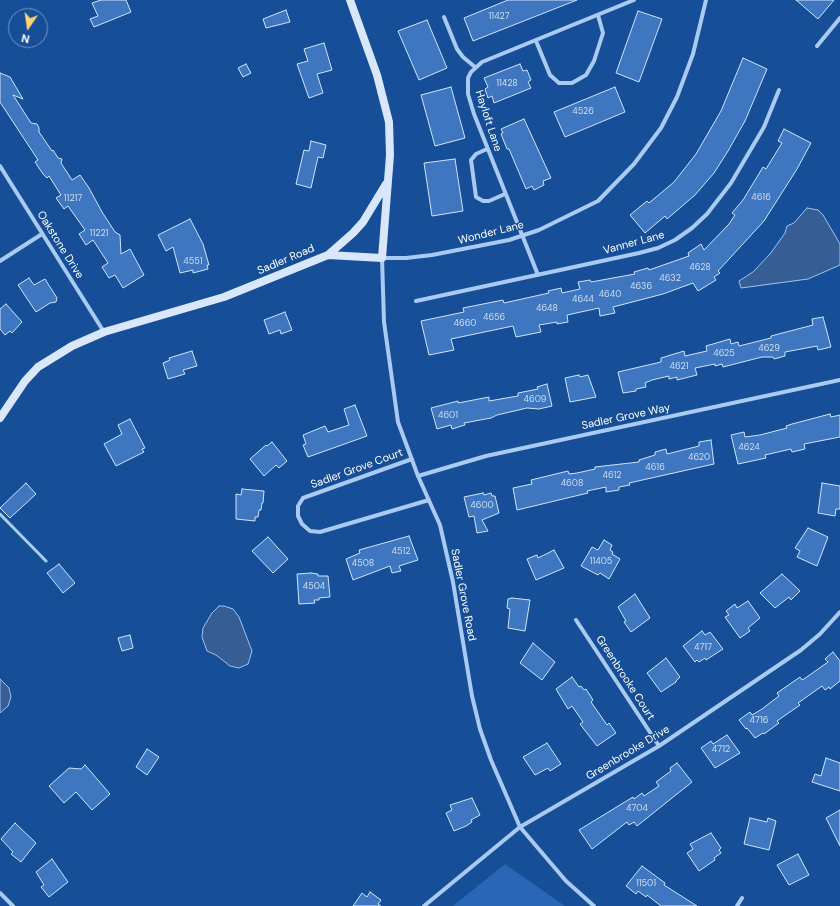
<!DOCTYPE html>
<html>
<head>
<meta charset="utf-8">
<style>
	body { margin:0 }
	#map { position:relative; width:840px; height:906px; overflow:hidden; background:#164e98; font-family:"DM Sans",sans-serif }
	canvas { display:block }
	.north { position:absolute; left:8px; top:8px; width:40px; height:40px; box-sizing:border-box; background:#164e98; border:1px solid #7395c1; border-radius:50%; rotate:193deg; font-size:11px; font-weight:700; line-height:16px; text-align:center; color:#fff }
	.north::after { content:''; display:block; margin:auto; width:14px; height:18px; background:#ffd56a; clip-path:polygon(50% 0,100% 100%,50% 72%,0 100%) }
</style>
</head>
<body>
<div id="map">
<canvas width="840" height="906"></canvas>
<div class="north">N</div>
</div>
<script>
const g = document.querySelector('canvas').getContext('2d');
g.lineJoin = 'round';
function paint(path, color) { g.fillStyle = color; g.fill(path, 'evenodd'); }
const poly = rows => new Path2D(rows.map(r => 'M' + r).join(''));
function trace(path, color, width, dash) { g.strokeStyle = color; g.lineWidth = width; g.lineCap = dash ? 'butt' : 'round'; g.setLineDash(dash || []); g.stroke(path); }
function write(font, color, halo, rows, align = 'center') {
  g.font = font + ' "DM Sans",sans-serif'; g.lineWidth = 3; g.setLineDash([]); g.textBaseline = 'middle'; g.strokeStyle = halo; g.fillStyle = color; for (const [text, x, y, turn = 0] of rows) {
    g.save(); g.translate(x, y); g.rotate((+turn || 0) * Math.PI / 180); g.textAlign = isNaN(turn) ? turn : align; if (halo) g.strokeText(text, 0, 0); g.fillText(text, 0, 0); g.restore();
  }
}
paint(poly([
	[505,864,565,906,453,906]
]), '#2967b6');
const water = poly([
	[807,208,818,210,823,215,840,244,840,265,808,279,741,288,739,281,753,272,770,254,785,233,787,226,794,223,807,208],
	[219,606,224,606,233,609,239,617,252,651,248,664,239,668,230,666,216,655,207,651,202,637,203,628,212,613,219,606],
	[0,679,9,688,11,697,8,706,0,713,0,679]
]);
paint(water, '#365e94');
trace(water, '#9cc4f5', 1);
const building = poly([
	[101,0,126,0,131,12,94,27,90,19,98,16,92,3,101,0],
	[508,0,577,0,473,41,464,18,508,0],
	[796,0,834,0,818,19,796,0],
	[286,10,290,22,266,28,263,19,286,10],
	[638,11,662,19,639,82,616,73,638,11],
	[427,20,447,68,419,80,398,31,427,20],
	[324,43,332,70,317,74,323,93,309,98,297,64,308,61,304,49,324,43],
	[743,58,767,69,745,121,728,151,714,173,695,195,667,219,665,216,645,233,630,215,647,201,649,203,674,182,696,154,721,111,743,58],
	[246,64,251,73,243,77,238,68,246,64],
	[520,64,523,71,527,70,531,80,528,82,531,88,494,103,492,96,488,98,485,89,488,87,484,78,520,64],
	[0,73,10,77,23,99,13,95,31,123,37,124,39,128,39,132,52,151,53,150,58,158,62,159,61,163,72,180,80,175,89,188,102,212,115,232,120,235,121,254,130,249,144,275,123,288,115,275,109,278,102,267,108,263,93,240,86,245,79,234,85,230,68,206,64,209,56,198,61,195,49,176,47,178,43,174,35,162,38,160,0,102,0,73],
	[451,87,465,138,435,146,421,95,451,87],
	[615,87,625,112,565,137,554,112,615,87],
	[524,119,551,178,543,181,544,185,534,190,532,186,526,189,509,149,507,149,501,134,503,133,501,129,524,119],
	[784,129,811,143,797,169,764,221,718,271,720,273,714,277,716,280,698,291,693,283,663,294,613,307,615,313,600,316,599,308,567,315,568,322,557,324,557,322,539,325,541,332,516,337,513,326,451,339,454,350,429,355,421,321,464,312,463,308,503,300,504,303,549,293,548,291,561,288,562,293,580,289,578,282,590,280,591,282,635,274,634,272,648,268,649,270,689,256,688,253,701,244,704,250,729,224,735,215,732,213,743,200,763,167,766,169,782,143,778,141,784,129],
	[311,141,326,145,323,158,318,157,311,188,296,184,304,150,309,151,311,141],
	[455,159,463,211,432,216,424,163,455,159],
	[190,219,203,244,209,265,207,265,208,269,193,273,193,270,180,273,173,247,166,251,158,235,190,219],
	[29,278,34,285,45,279,57,298,56,302,50,303,36,312,18,285,29,278],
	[6,304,22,322,12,333,10,331,5,335,0,329,0,309,6,304],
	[285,312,292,330,281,334,280,330,269,334,264,320,285,312],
	[823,317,831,347,818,350,817,346,785,352,785,356,774,359,773,357,762,357,723,367,722,364,715,366,715,364,695,368,697,375,677,380,677,377,669,379,669,376,652,380,645,383,646,387,636,389,636,391,623,393,618,372,661,362,661,358,684,351,685,356,707,351,706,346,730,339,731,344,738,342,739,346,771,338,771,336,813,325,812,319,823,317],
	[192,351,197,366,183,370,185,374,168,379,163,363,170,360,169,358,192,351],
	[579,375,580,377,588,375,596,397,570,402,565,378,579,375],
	[547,384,552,406,539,409,527,408,497,415,491,418,464,423,465,425,452,429,451,425,437,429,431,408,458,401,458,403,489,397,489,401,518,396,518,393,538,389,537,387,547,384],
	[355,405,367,436,308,457,303,445,306,444,303,435,325,426,328,432,349,425,344,409,355,405],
	[830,414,831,417,840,415,840,437,804,444,805,449,792,452,791,449,765,455,766,458,738,464,731,435,744,432,745,437,760,435,787,428,786,426,792,424,830,414],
	[130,419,145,448,142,449,144,452,116,466,104,444,122,434,118,425,130,419],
	[711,440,714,464,629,483,630,485,619,487,619,490,606,492,606,487,587,491,588,493,517,510,513,488,532,484,531,480,568,471,569,474,577,473,595,469,595,467,639,462,639,460,655,455,655,452,666,449,667,454,699,446,699,442,711,440],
	[272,442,287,461,279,468,276,465,264,476,250,459,266,445,267,446,272,442],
	[26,483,36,494,10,518,0,508,26,483],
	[822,483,840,486,840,509,836,509,835,516,818,513,822,483],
	[242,489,264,491,263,503,262,503,261,510,259,510,258,517,255,517,255,521,236,519,236,494,241,495,242,489],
	[483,493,484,495,491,493,492,496,495,496,499,513,482,520,488,531,477,533,474,516,469,517,464,497,483,493],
	[808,528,828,537,817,566,797,557,800,551,795,548,808,528],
	[409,536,418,560,399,566,401,571,392,573,390,566,353,580,346,559,360,553,359,550,409,536],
	[268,537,288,559,273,573,252,551,268,537],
	[604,540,612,545,610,550,613,552,612,554,620,559,609,579,600,573,598,575,581,566,592,547,598,550,604,540],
	[554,550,564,568,536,580,527,559,537,555,538,558,554,550],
	[59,564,75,583,63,593,47,573,59,564],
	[311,573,318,574,318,576,328,576,330,597,319,598,319,600,314,600,315,603,299,604,297,574,311,573],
	[782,574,800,591,791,600,789,597,775,608,760,593,782,574],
	[635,594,650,618,631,632,624,622,626,621,618,607,635,594],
	[512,598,530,600,525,631,508,628,510,609,507,608,508,599,512,598],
	[748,601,760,618,748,628,750,631,740,638,725,617,729,615,726,611,735,604,737,608,748,601],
	[702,631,705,635,710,632,723,649,706,660,705,658,699,662,697,660,695,662,683,646,702,631],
	[130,635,133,648,122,651,118,638,130,635],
	[533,643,555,662,542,680,520,663,533,643],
	[833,652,840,661,840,681,830,689,829,687,825,690,822,686,798,703,800,705,777,721,779,723,764,734,763,733,755,738,747,728,746,729,739,720,750,712,752,715,762,709,779,696,777,693,800,677,802,680,804,679,828,662,825,659,833,652],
	[666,658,680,677,676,681,676,682,661,692,647,673,666,658],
	[572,677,579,687,581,686,584,690,586,689,593,700,591,702,607,725,609,723,616,733,597,746,580,724,583,722,572,706,568,709,556,689,572,677],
	[727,735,740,753,715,768,701,748,711,741,713,744,727,735],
	[547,743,561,764,550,771,548,768,535,775,523,757,547,743],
	[147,749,159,757,147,775,136,767,147,749],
	[826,758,840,763,840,791,812,782,815,774,821,776,826,758],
	[677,763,692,782,637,826,634,822,629,825,627,822,592,849,579,830,633,797,634,799,642,793,644,796,659,786,656,782,671,771,670,768,677,763],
	[85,765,110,794,92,810,76,792,64,803,49,786,69,768,81,769,85,765],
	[472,798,480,815,471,820,472,822,466,826,454,831,446,813,452,810,450,805,472,798],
	[840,810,840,846,826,818,840,810],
	[750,818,767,822,768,818,776,821,769,850,744,844,750,818],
	[15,823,36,843,21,862,11,854,13,852,1,839,15,823],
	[711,833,721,848,719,850,721,853,714,858,715,860,699,871,687,853,693,849,690,844,711,833],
	[798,854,809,875,789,885,777,865,798,854],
	[52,859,68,882,49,897,41,887,44,885,36,872,52,859],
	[642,866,665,883,664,885,697,906,661,906,647,895,646,897,638,891,636,894,626,886,642,866],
	[370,892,381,900,378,904,381,906,353,906,362,893,367,897,370,892]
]);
paint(building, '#3e77c0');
trace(building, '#d1e4fc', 1);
trace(poly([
	[0,514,46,561]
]), '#a9caf2', 3);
trace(poly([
	[444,17,457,49,463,57,475,67],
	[536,41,550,75,559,83,572,83,586,75,594,61,603,33,598,15],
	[817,46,840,18],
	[487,149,476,154,471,160,476,197,483,201,489,201,505,194],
	[0,166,104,332],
	[0,261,42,234],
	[538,275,474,114,468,94,468,78,471,72,482,62,634,0],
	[416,301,639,253,658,248,675,240,692,228,707,214,731,183,764,127,779,90],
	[412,459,303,498,298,506,298,516,302,524,310,531,320,532,429,500],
	[418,476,486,456,840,380],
	[576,620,659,746],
	[0,893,13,906],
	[424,906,520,827,659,746,801,650,820,634,840,612],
	[594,906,566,881,520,827,491,760,480,729,472,696,453,582,440,525,418,476,398,422,384,322,382,258,406,258,432,255,509,240,539,230,598,201,634,164,661,128,677,97,693,54,706,0],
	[737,906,742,898]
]), '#a9caf2', 4);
trace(poly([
	[328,255,353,233,363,222,386,184],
	[0,418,25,381,38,367,72,346,104,332,224,297,328,255,382,258,390,155,389,122,377,75,350,0]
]), '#d8e7fc', 8);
write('9px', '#cfddef', null, [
	["11427",499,17],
	["11428",507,84],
	["4526",583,112],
	["4616",761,198],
	["11217",73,199],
	["11221",99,234],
	["4551",193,262],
	["4628",700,268],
	["4632",670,279],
	["4636",641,287],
	["4640",610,295],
	["4644",583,300],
	["4648",547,309],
	["4656",494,318],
	["4660",465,324],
	["4629",769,349],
	["4625",724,354],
	["4621",679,367],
	["4609",535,400],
	["4601",448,416],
	["4624",749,448],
	["4620",699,458],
	["4616",655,468],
	["4612",612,476],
	["4608",572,484],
	["4600",482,506],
	["4512",401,552],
	["11405",601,562],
	["4508",363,564],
	["4504",314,587],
	["4717",703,648],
	["4716",759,721],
	["4712",721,750],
	["4704",637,809],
	["11501",646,884]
]);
write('11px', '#fff', '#164e98', [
	["Hayloft Lane",488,121,72],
	["Wonder Lane",491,233,-14],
	["Vanner Lane",634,243,-15],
	["Oakstone Drive",60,245,58],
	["Sadler Road",286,260,-23],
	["Sadler Grove Way",626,417,-12],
	["Sadler Grove Court",357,469,-20],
	["Sadler Grove Road",463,595,79],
	["Greenbrooke Court",625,678,57],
	["Greenbrooke Drive",628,753,-31]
]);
</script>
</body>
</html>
